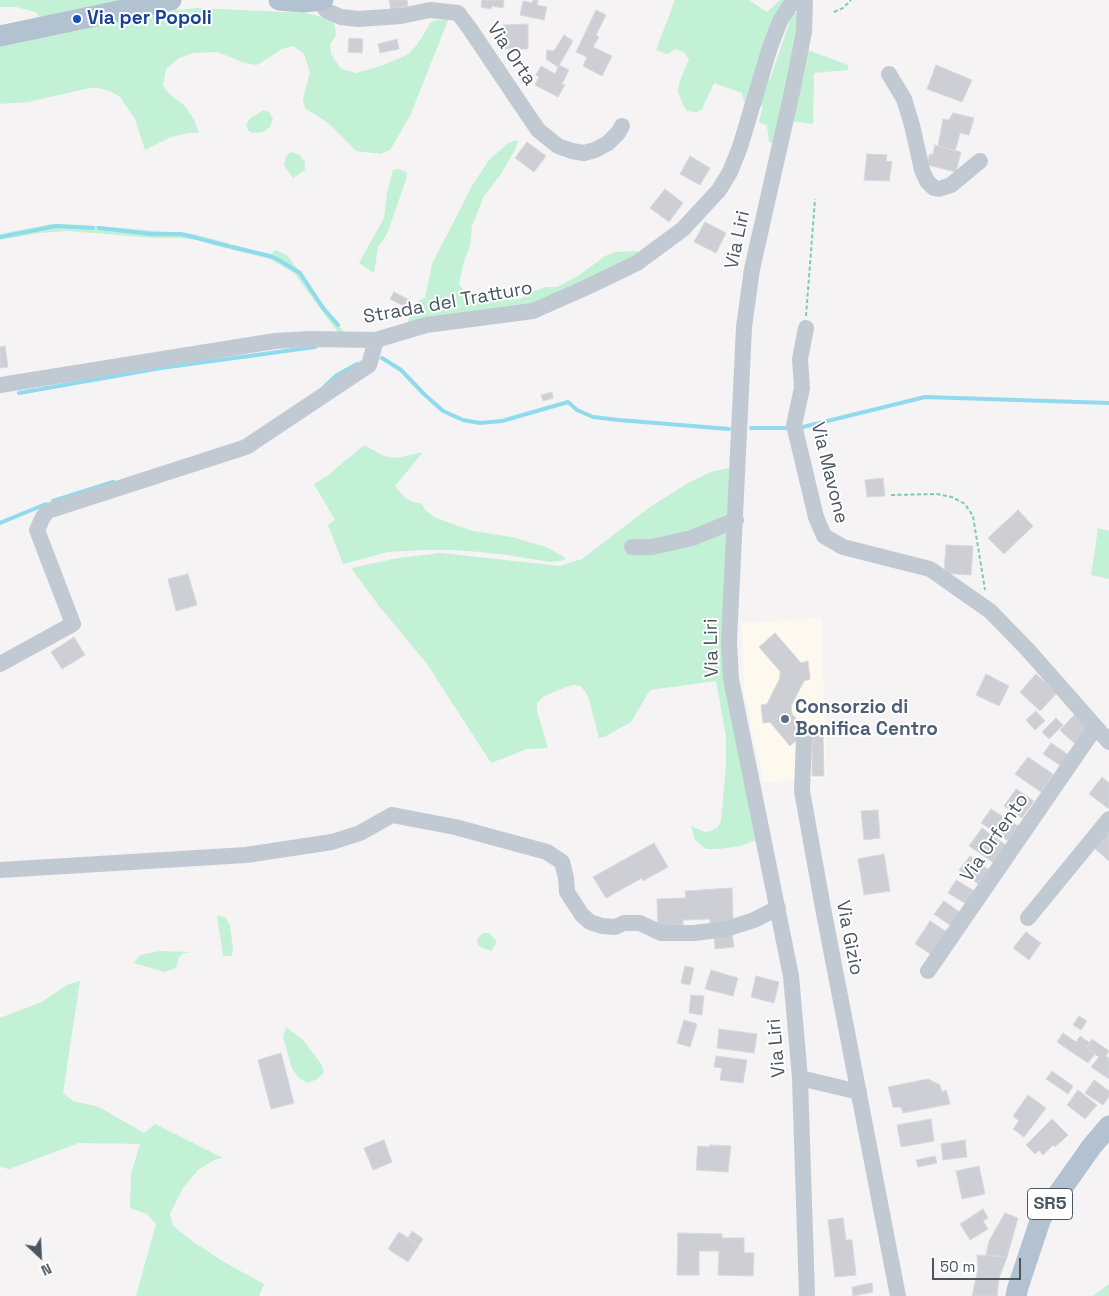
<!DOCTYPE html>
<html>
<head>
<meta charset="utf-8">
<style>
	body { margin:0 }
	#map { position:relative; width:1109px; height:1296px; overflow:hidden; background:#f5f3f3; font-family:"Space Grotesk",sans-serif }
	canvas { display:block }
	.north { position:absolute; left:15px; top:1231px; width:50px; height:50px; -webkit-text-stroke:4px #fff; paint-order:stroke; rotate:155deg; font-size:14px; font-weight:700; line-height:20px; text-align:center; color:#4a5661 }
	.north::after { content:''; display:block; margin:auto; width:18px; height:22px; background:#4a5661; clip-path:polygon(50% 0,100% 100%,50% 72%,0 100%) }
	.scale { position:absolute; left:932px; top:1258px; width:89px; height:22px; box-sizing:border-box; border:2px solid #4a5661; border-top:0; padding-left:6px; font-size:15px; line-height:18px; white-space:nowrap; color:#4a5661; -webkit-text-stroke:4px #fff; paint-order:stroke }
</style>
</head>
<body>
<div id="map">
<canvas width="1109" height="1296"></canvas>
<div class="north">N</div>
<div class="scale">50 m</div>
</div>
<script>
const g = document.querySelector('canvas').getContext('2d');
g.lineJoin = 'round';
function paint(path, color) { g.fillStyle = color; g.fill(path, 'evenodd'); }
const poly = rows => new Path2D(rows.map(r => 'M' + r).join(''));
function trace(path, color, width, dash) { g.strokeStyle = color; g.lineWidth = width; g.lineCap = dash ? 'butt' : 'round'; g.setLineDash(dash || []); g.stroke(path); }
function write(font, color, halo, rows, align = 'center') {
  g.font = font + ' "Space Grotesk",sans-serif'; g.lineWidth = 4; g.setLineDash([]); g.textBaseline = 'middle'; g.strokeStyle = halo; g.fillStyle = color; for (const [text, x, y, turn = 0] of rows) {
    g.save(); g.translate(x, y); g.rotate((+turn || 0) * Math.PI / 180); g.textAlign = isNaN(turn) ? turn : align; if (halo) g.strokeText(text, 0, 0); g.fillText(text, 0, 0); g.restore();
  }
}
paint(poly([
	[821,618,827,778,764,782,749,717,750,712,744,697,742,623]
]), '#fdf9ef');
paint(poly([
	[0,0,141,0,42,20,36,12,16,7,0,7],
	[675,0,749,0,767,12,780,0,789,0,763,77,770,79,792,15,794,13,797,13,799,19,775,143,769,142,767,126,759,122,763,106,750,108,744,101,742,93,714,83,702,109,697,112,693,112,687,111,684,107,678,92,679,83,689,59,684,52,676,49,667,54,656,50],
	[197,8,307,13,334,21,336,35,330,45,331,54,341,69,356,73,381,66,407,55,417,45,431,22,436,20,448,20,410,116,390,150,381,154,356,151,328,123,305,108,303,99,310,72,304,54,293,46,282,49,257,65,245,63,217,52,194,53,179,58,166,69,163,85,168,93,185,106,194,120,199,133,188,133,171,137,145,150,135,119,120,97,110,91,99,88,90,88,28,102,0,104,0,41,121,16],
	[808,50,848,65,848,70,814,73,813,124,792,121],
	[264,110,269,112,273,119,270,127,263,132,252,133,248,130,246,125,250,118],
	[518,140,516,148,501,174,484,196,472,226,470,246,464,261,459,284,466,293,508,300,520,299,534,291,546,287,557,287,578,276,605,256,616,252,636,251,644,254,555,300,406,325,418,301,425,298,432,264,472,186,489,160,508,143],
	[291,152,300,155,305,162,305,170,293,178,284,165,286,156],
	[399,169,407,173,406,180,387,234,378,247,374,273,359,263,384,218,387,193,393,170],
	[52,224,85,225,194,234,271,255,275,250,287,255,347,336,339,334,294,273,270,259,213,245,200,240,180,238,155,238,68,231,39,233,0,240,0,234],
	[364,445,384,456,396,458,423,452,395,486,405,498,415,503,421,503,426,511,436,518,473,531,512,537,546,547,566,558,562,561,550,562,501,554,456,550,423,550,388,552,343,564,328,525,335,520,314,484,327,476],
	[728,468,736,470,726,676,756,840,741,846,719,849,706,849,695,840,691,826,705,832,711,831,718,827,721,820,726,766,726,736,716,681,650,690,631,722,604,737,599,738,588,696,581,686,573,685,564,688,544,696,537,703,537,711,548,748,527,749,491,763,427,664,379,606,351,568,398,558,441,553,560,566,582,559,650,507,688,483,711,472],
	[1098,528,1109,531,1109,579,1091,575],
	[217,915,226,918,230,926,233,948,232,956,223,956],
	[484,933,489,933,495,939,496,943,492,951,482,948,478,945,477,940,479,936],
	[160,951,191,952,184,953,179,957,176,968,164,972,134,963,140,955],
	[80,981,63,1093,73,1101,99,1107,144,1133,155,1124,223,1158,214,1160,198,1170,183,1188,170,1214,173,1226,192,1241,224,1262,264,1284,259,1296,136,1296,156,1224,147,1214,130,1208,131,1174,140,1144,79,1143,9,1169,0,1167,0,1018,42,1002,67,985],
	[286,1027,303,1040,322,1065,324,1073,317,1079,308,1083,300,1079,292,1069,283,1037],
	[1109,1284,1109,1296,1093,1296]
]), '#c3f1d5');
trace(poly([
	[99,228,151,234,181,234,228,246],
	[0,237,56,226,93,228],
	[232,247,270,256,279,260,300,273,323,308,338,325],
	[382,358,401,370,424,394,443,411,463,420,480,423,502,421,568,402,577,410,593,417,619,420,729,429],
	[324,387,337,375,357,364],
	[19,393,161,368,315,347],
	[803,427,925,397,1109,403],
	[751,428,786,428],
	[53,501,113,482],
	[0,523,46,504]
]), '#90daee', 4);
const building = poly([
	[389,0,407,0,408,6,391,10,389,0],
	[482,0,504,0,503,8,492,6,491,9,481,7,482,0],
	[533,0,538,0,537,5,547,7,544,20,520,15,523,1,532,3,533,0],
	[596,10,606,15,596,35,599,37,593,47,612,56,602,76,583,66,587,57,576,52,596,10],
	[528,24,528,49,504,49,503,25,528,24],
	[564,35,573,41,558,67,546,59,547,50,554,51,564,35],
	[349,38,363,39,362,53,348,52,349,38],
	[397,39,399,49,380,53,378,44,397,39],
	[559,65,569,70,562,84,565,85,558,97,535,85,539,77,536,75,541,66,555,74,559,65],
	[936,65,972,80,962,102,927,89,936,65],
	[953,113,974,118,969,135,960,133,955,151,938,146,943,119,949,120,953,113],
	[527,142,546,156,534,172,515,158,527,142],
	[935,145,961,152,956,172,928,165,929,155,933,154,935,145],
	[867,154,887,155,886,161,892,162,889,181,864,180,867,154],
	[690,156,710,168,700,185,680,174,690,156],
	[665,189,683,203,669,222,650,208,665,189],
	[705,222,726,233,716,253,694,242,705,222],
	[394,292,409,300,405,307,390,299,394,292],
	[5,346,8,367,0,368,0,347,5,346],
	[552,392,553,398,543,401,541,395,552,392],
	[883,478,885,496,867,497,865,480,883,478],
	[1018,510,1033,526,1004,554,988,538,1018,510],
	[946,545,973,546,971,575,944,573,946,545],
	[188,574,197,605,176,611,168,579,188,574],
	[775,633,801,663,808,661,810,679,804,681,791,706,792,714,807,731,790,746,770,722,763,723,761,705,767,704,780,678,780,671,759,647,775,633],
	[74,637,85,655,62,669,51,652,74,637],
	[986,674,1009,686,999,706,976,695,986,674],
	[1036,674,1057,693,1040,711,1020,692,1036,674],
	[1036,711,1045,721,1035,730,1026,720,1036,711],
	[1075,714,1090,728,1075,744,1060,730,1075,714],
	[1056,718,1063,725,1049,739,1042,732,1056,718],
	[823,731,824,776,812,776,812,733,823,731],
	[1051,743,1069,755,1061,766,1043,754,1051,743],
	[1028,757,1053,774,1041,792,1015,774,1028,757],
	[1102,777,1109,783,1109,809,1089,794,1102,777],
	[1016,789,1034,801,1022,818,1004,806,1016,789],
	[991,809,1020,827,1010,842,981,823,991,809],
	[878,810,880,838,864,840,861,811,878,810],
	[982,828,1007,846,994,863,969,846,982,828],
	[1109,830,1109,861,1094,848,1109,830],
	[654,843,668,867,643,881,642,878,606,898,593,877,654,843],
	[884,854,890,891,864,895,858,859,884,854],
	[970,856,989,870,978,884,959,870,970,856],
	[956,880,976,892,968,905,948,893,956,880],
	[732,888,733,921,722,921,722,926,710,926,710,919,683,920,683,925,658,926,657,899,686,898,685,891,732,888],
	[944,901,961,913,951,926,934,914,944,901],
	[930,921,947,932,932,955,915,944,930,921],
	[1026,932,1041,943,1029,960,1013,948,1026,932],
	[732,934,734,947,715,949,714,936,732,934],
	[685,966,694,968,690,985,681,983,685,966],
	[711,970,738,978,733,996,705,989,711,970],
	[756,976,779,982,774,1003,751,997,756,976],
	[691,995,704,996,702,1015,689,1013,691,995],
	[1079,1016,1087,1021,1081,1030,1073,1025,1079,1016],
	[684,1020,697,1024,690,1047,677,1043,684,1020],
	[719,1029,757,1034,754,1053,717,1048,719,1029],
	[1063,1033,1076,1042,1080,1036,1090,1043,1086,1048,1095,1054,1088,1063,1057,1042,1063,1033],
	[1092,1039,1109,1051,1106,1056,1109,1058,1109,1079,1091,1067,1099,1057,1086,1048,1092,1039],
	[281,1053,294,1103,271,1109,258,1060,281,1053],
	[716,1056,747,1060,743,1083,720,1080,722,1068,714,1067,716,1056],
	[1052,1071,1073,1086,1068,1094,1046,1079,1052,1071],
	[928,1079,940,1085,942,1092,946,1090,950,1104,903,1113,901,1107,893,1107,888,1087,928,1079],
	[1094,1080,1109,1091,1109,1097,1103,1105,1085,1093,1094,1080],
	[1078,1090,1097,1105,1085,1119,1067,1105,1078,1090],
	[1028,1095,1046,1108,1024,1137,1013,1129,1019,1121,1013,1116,1028,1095],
	[931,1119,934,1141,901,1147,897,1125,931,1119],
	[1052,1119,1068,1135,1055,1147,1053,1145,1043,1155,1039,1150,1035,1154,1026,1145,1052,1119],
	[384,1140,392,1162,373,1170,364,1148,384,1140],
	[965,1140,967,1157,943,1160,941,1144,965,1140],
	[710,1145,731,1146,728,1172,696,1170,698,1146,710,1147,710,1145],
	[935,1156,937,1163,918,1167,916,1160,935,1156],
	[979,1166,985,1194,962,1199,956,1171,979,1166],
	[983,1209,988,1218,983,1221,988,1229,970,1240,960,1224,983,1209],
	[1005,1213,1018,1218,1007,1257,986,1255,989,1241,1005,1213],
	[843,1218,846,1240,852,1240,856,1275,835,1277,828,1220,843,1218],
	[412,1231,423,1239,419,1245,408,1238,412,1231],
	[399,1232,419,1245,408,1262,388,1249,399,1232],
	[678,1233,722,1234,722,1238,744,1238,744,1253,754,1253,753,1276,718,1275,719,1251,699,1251,699,1275,677,1275,678,1233],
	[977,1255,1007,1257,999,1278,997,1296,972,1296,978,1268,977,1255],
	[872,1283,873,1292,853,1296,852,1287,872,1283]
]);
paint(building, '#cdcfd5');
trace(building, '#d7d9de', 1);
trace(poly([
	[834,12,843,8,851,0],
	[806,316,815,199],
	[891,495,937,494,952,497,965,504,973,516,985,590]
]), '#7ad0a6', 2, [4, 2.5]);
trace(poly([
	[805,0,804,32,792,92,752,269,744,327,729,641,731,679,791,976,800,1078,807,1296],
	[319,1,327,11,341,17,358,19,401,16,430,10,458,13,470,29,538,130,558,146,572,151,584,153,595,150,608,143,618,133,622,126],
	[889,74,904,99,912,125,922,170,927,181,934,188,939,189,951,185,980,161],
	[806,328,800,359,802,388,794,425,816,517,824,536,843,547,930,569,990,611,1028,650,1109,742],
	[0,385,275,341,309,339,376,340,426,325,533,311,585,288,637,263,683,229,719,190,730,172,740,147,770,47,780,21,791,4,799,0],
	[632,547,652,547,692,538,736,520],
	[0,664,73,624,37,530,43,517,48,511,246,447,369,365,376,340],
	[804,739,802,791,823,908,898,1296],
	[0,870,246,855,332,842,360,833,392,815,455,827,547,852,562,862,566,878,567,892,582,915,590,922,602,926,615,927,624,923,640,923,661,933,694,933,726,929,754,920,778,908],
	[1028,918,1109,819],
	[928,971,1095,728],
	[800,1078,859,1092]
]), '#c1cad2', 16);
trace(poly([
	[279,0,303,2,323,0],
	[0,36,171,0],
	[1016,1296,1018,1287,1041,1218,1092,1146,1109,1126]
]), '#b3c2d1', 21);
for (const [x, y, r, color] of [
	[77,19,5,"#1a4fb4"],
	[785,719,5,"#5c6f8a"]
]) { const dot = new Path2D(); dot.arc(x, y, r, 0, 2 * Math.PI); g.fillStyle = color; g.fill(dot); trace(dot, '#fff', 2); }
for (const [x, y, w] of [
	[1050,1204,45]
]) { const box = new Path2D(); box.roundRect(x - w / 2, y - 15.5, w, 31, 4); g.fillStyle = '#fff'; g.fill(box); trace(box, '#4a5661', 1); }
write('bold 18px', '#4a5661', null, [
	["SR5",1050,1204]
]);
write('bold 19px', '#164399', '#fff', [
	["Via per Popoli",87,19]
], 'left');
write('19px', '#4a5661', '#fff', [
	["Via Orta",511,54,56],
	["Via Liri",738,240,-78],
	["Strada del Tratturo",448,303,-10],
	["Via Mavone",829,473,76],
	["Via Liri",712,648,-91],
	["Via Orfento",995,838,-55],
	["Via Gizio",849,938,79],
	["Via Liri",777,1048,-95]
]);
write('bold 19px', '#4e5e75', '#fff', [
	["Consorzio di",795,708],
	["Bonifica Centro",795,730]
], 'left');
</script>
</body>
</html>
